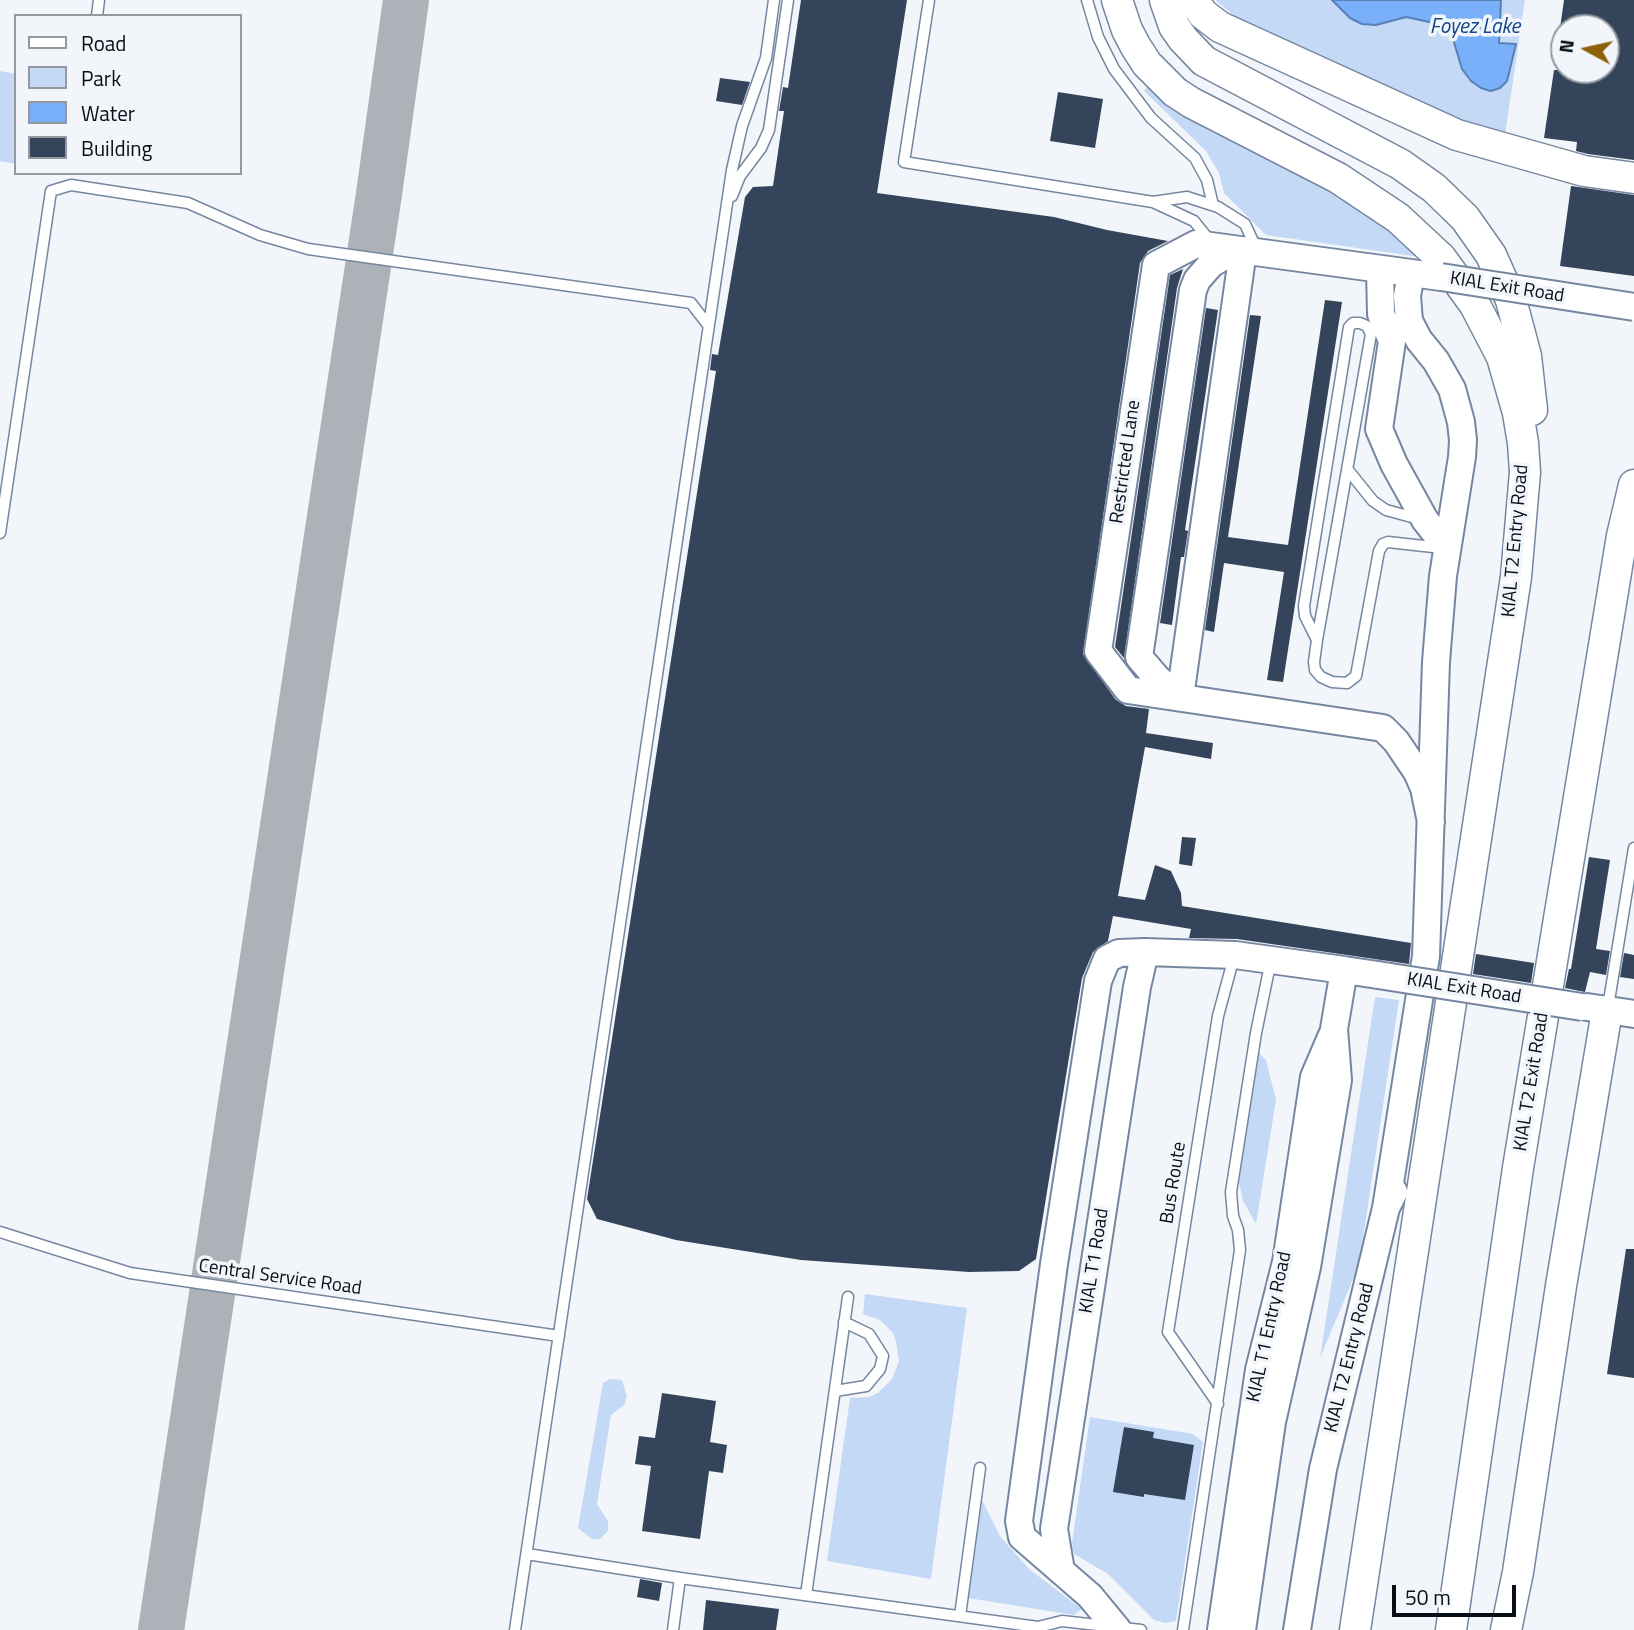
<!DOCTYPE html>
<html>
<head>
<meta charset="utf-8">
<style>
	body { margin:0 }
	#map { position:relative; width:1634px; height:1630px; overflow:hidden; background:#f2f6fb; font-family:"Titillium Web",sans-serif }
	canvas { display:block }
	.legend { position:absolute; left:14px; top:14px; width:228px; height:161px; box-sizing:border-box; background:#f2f6fb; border:2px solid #9499a0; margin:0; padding:9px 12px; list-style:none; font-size:21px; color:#080e17 }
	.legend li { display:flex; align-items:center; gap:14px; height:35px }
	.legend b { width:35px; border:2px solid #9499a0 }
	.north { position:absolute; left:1550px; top:14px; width:70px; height:70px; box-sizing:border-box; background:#f2f6fb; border:2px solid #9499a0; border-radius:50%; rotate:278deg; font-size:19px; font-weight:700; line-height:28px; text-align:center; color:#080e17 }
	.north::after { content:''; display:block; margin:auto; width:24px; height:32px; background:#8e6109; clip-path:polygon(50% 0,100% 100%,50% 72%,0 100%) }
	.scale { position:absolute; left:1392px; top:1585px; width:124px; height:32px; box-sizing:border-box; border:4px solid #080e17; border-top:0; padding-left:9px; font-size:21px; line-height:24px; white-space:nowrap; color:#080e17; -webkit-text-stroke:5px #f2f6fb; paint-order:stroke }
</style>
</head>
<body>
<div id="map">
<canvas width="1634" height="1630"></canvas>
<ul class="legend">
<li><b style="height:9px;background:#fff"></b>Road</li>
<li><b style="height:19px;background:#c4d9f5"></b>Park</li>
<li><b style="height:19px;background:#7ab0fa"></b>Water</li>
<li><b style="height:19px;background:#34445a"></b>Building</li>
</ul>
<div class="north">N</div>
<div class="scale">50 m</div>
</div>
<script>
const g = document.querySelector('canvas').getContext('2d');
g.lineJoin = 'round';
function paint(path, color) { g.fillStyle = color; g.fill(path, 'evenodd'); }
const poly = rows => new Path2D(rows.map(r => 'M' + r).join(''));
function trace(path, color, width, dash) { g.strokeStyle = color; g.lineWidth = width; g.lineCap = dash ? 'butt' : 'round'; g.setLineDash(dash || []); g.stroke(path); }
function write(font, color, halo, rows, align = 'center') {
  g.font = font + ' "Titillium Web",sans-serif'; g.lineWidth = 7; g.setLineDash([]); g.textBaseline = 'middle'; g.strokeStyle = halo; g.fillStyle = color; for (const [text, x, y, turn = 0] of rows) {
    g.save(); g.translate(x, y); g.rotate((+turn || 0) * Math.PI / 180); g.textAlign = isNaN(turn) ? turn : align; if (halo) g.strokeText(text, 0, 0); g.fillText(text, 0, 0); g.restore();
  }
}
paint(poly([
	[1215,0,1525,0,1505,135,1458,120,1244,24],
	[0,71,16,74,16,164,0,161],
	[1150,85,1354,196,1420,257,1266,235,1224,193,1219,173,1206,151,1144,91],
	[1375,997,1399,1000,1359,1265,1320,1358],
	[1258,1052,1266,1060,1276,1100,1256,1224,1243,1201,1238,1178],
	[865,1294,967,1308,931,1579,827,1561,850,1398,869,1397,878,1393,892,1379,899,1361,896,1342,893,1333,880,1320,863,1314],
	[610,1379,622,1380,627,1397,624,1405,611,1415,597,1504,608,1521,608,1531,600,1539,592,1539,578,1528,603,1383],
	[1090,1417,1193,1434,1203,1442,1176,1621,1165,1623,1154,1620,1108,1574,1074,1554,1072,1543],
	[982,1500,1000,1536,1029,1569,1082,1609,1074,1615,968,1598]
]), '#c4d9f5');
const water = poly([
	[1332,0,1501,0,1499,43,1516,44,1507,81,1500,88,1491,91,1481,88,1471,81,1462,69,1453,39,1448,32,1434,23,1406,17,1376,25,1362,24,1350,18,1332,0]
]);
paint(water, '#7ab0fa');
trace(water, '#587fb6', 2);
trace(poly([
	[161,1630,379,194,406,0]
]), '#adb2b8', 46);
paint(poly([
	[801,0,907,0,877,193,1054,217,1107,230,1168,241,1148,251,1140,263,1083,654,1116,700,1126,706,1149,709,1146,733,1213,743,1211,759,1145,747,1118,896,1145,900,1155,865,1171,871,1181,893,1182,906,1411,943,1409,964,1237,939,1189,938,1191,929,1113,916,1108,941,1093,952,1082,978,1036,1259,1019,1271,969,1272,801,1260,676,1240,597,1219,587,1199,716,371,710,370,712,354,718,355,745,197,753,187,773,186,784,111,779,111,783,87,788,88],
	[1564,0,1634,0,1634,160,1588,154,1576,151,1577,142,1544,138,1554,70,1606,70,1606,28,1560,28],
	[720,78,750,82,742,105,716,101],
	[1058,92,1103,99,1095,148,1050,141],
	[1571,186,1634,195,1634,276,1560,266],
	[1183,269,1177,288,1124,658,1115,647,1170,275],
	[1325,300,1342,302,1283,682,1267,680,1284,572,1224,563,1214,632,1205,630,1250,315,1261,316,1228,537,1288,545],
	[1206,308,1218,310,1185,530,1188,531,1184,557,1181,557,1172,625,1160,623],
	[1182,837,1196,838,1192,866,1179,864],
	[1589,857,1610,860,1596,949,1610,951,1606,975,1590,972,1585,992,1565,988,1569,969,1571,969],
	[1624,953,1634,955,1634,979,1620,977],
	[1476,954,1534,963,1531,983,1473,974],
	[1626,1249,1634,1249,1634,1378,1607,1374],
	[662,1393,716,1401,710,1442,727,1445,723,1473,709,1471,700,1539,642,1531,651,1466,635,1464,639,1436,655,1438],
	[1124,1427,1154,1432,1153,1438,1194,1445,1185,1500,1144,1494,1144,1497,1113,1492],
	[640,1579,662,1583,659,1601,637,1597],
	[706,1600,779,1609,776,1630,703,1630]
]), '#34445a');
const service = poly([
	[929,0,904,162,1153,202,1194,221,1210,241],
	[1087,0,1098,37,1114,69,1151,118,1195,158,1207,180,1213,205],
	[97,16,99,0],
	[732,196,740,176,761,148,769,130,788,0],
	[1153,202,1187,197,1218,207,1245,224,1256,248],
	[1348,470,1373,501,1386,510,1419,519],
	[0,533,51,191,71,185,188,203,260,235,308,249,691,303,708,325],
	[1317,640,1305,616,1304,606,1349,327,1353,323,1360,323,1367,326,1371,334,1317,640,1314,662,1315,670,1321,677,1332,682,1347,683,1356,676,1379,551,1383,544,1388,542,1442,548],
	[1608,1007,1634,848],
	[0,1232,130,1273,559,1336],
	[835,1391,866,1386,880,1369,883,1356,869,1334,844,1322],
	[1218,1404,1168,1332,1218,1016,1234,957],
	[527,1554,680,1578],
	[806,1595,848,1297],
	[960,1616,980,1468],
	[515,1630,732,170,742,126,766,58,774,0],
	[673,1630,680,1578,1038,1627,1062,1621,1141,1630],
	[1183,1630,1240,1250,1238,1230,1233,1216,1231,1192,1256,1033,1271,960]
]);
const secondary = poly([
	[1380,269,1381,314,1392,341,1379,429,1394,464,1425,520,1447,548],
	[1179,697,1157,678,1139,657,1193,290,1197,280,1211,264,1226,255,1242,251],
	[1180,697,1243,251],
	[1431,822,1424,788,1417,772,1396,741,1383,728,1128,690,1098,651,1156,265,1196,244,1441,277],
	[1587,1007,1634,1014],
	[1386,1208,1426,956,1436,662,1443,576,1462,457,1463,440,1461,422,1452,389,1436,361,1419,340,1409,321,1407,296,1411,274],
	[1061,1571,1054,1529,1137,987,1145,952],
	[1118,1630,1090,1596,1022,1537,1019,1521,1054,1264,1098,981,1107,959,1119,953,1145,952,1235,955,1344,970],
	[1221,1630,1259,1370,1286,1262,1314,1077,1332,1035],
	[1242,1630,1272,1422,1307,1267,1338,1080,1334,1029,1344,970,1378,975],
	[1297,1630,1323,1469,1386,1208,1394,1192]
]);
const primary = poly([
	[1117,0,1127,30,1136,47,1147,64,1175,92,1192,103,1338,178,1398,218,1441,258,1475,305,1502,357,1518,413,1523,443,1525,472,1516,577,1355,1630],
	[1165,0,1174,26,1183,39,1204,61,1400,164,1434,188,1465,218,1491,255,1511,300,1526,356,1532,410],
	[1193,0,1203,14,1220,27,1457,135,1584,171,1634,178],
	[1451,1630,1518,1168,1622,536,1634,485],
	[1506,1630,1518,1572,1561,1286,1607,1011]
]);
trace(service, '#7587a0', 13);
trace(secondary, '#7587a0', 30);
trace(primary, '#7587a0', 33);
trace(service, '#fff', 10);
trace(secondary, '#fff', 26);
trace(primary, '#fff', 30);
const secondaryBridge = poly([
	[1441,277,1634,307],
	[1378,975,1582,1007]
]);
trace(secondaryBridge, '#7587a0', 30, []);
trace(secondaryBridge, '#fff', 26);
write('19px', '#080e17', '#f2f6fb', [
	["KIAL Exit Road",1507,288,9],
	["Restricted Lane",1126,462,-82],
	["KIAL T2 Entry Road",1516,541,-85],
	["KIAL Exit Road",1464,989,9],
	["KIAL T2 Exit Road",1532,1082,-81],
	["Bus Route",1174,1183,-81],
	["KIAL T1 Road",1095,1261,-81],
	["Central Service Road",280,1278,8],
	["KIAL T1 Entry Road",1270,1327,-78],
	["KIAL T2 Entry Road",1350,1358,-76]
]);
write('italic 21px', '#114687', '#f2f6fb', [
	["Foyez Lake",1475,28]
]);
</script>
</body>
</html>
